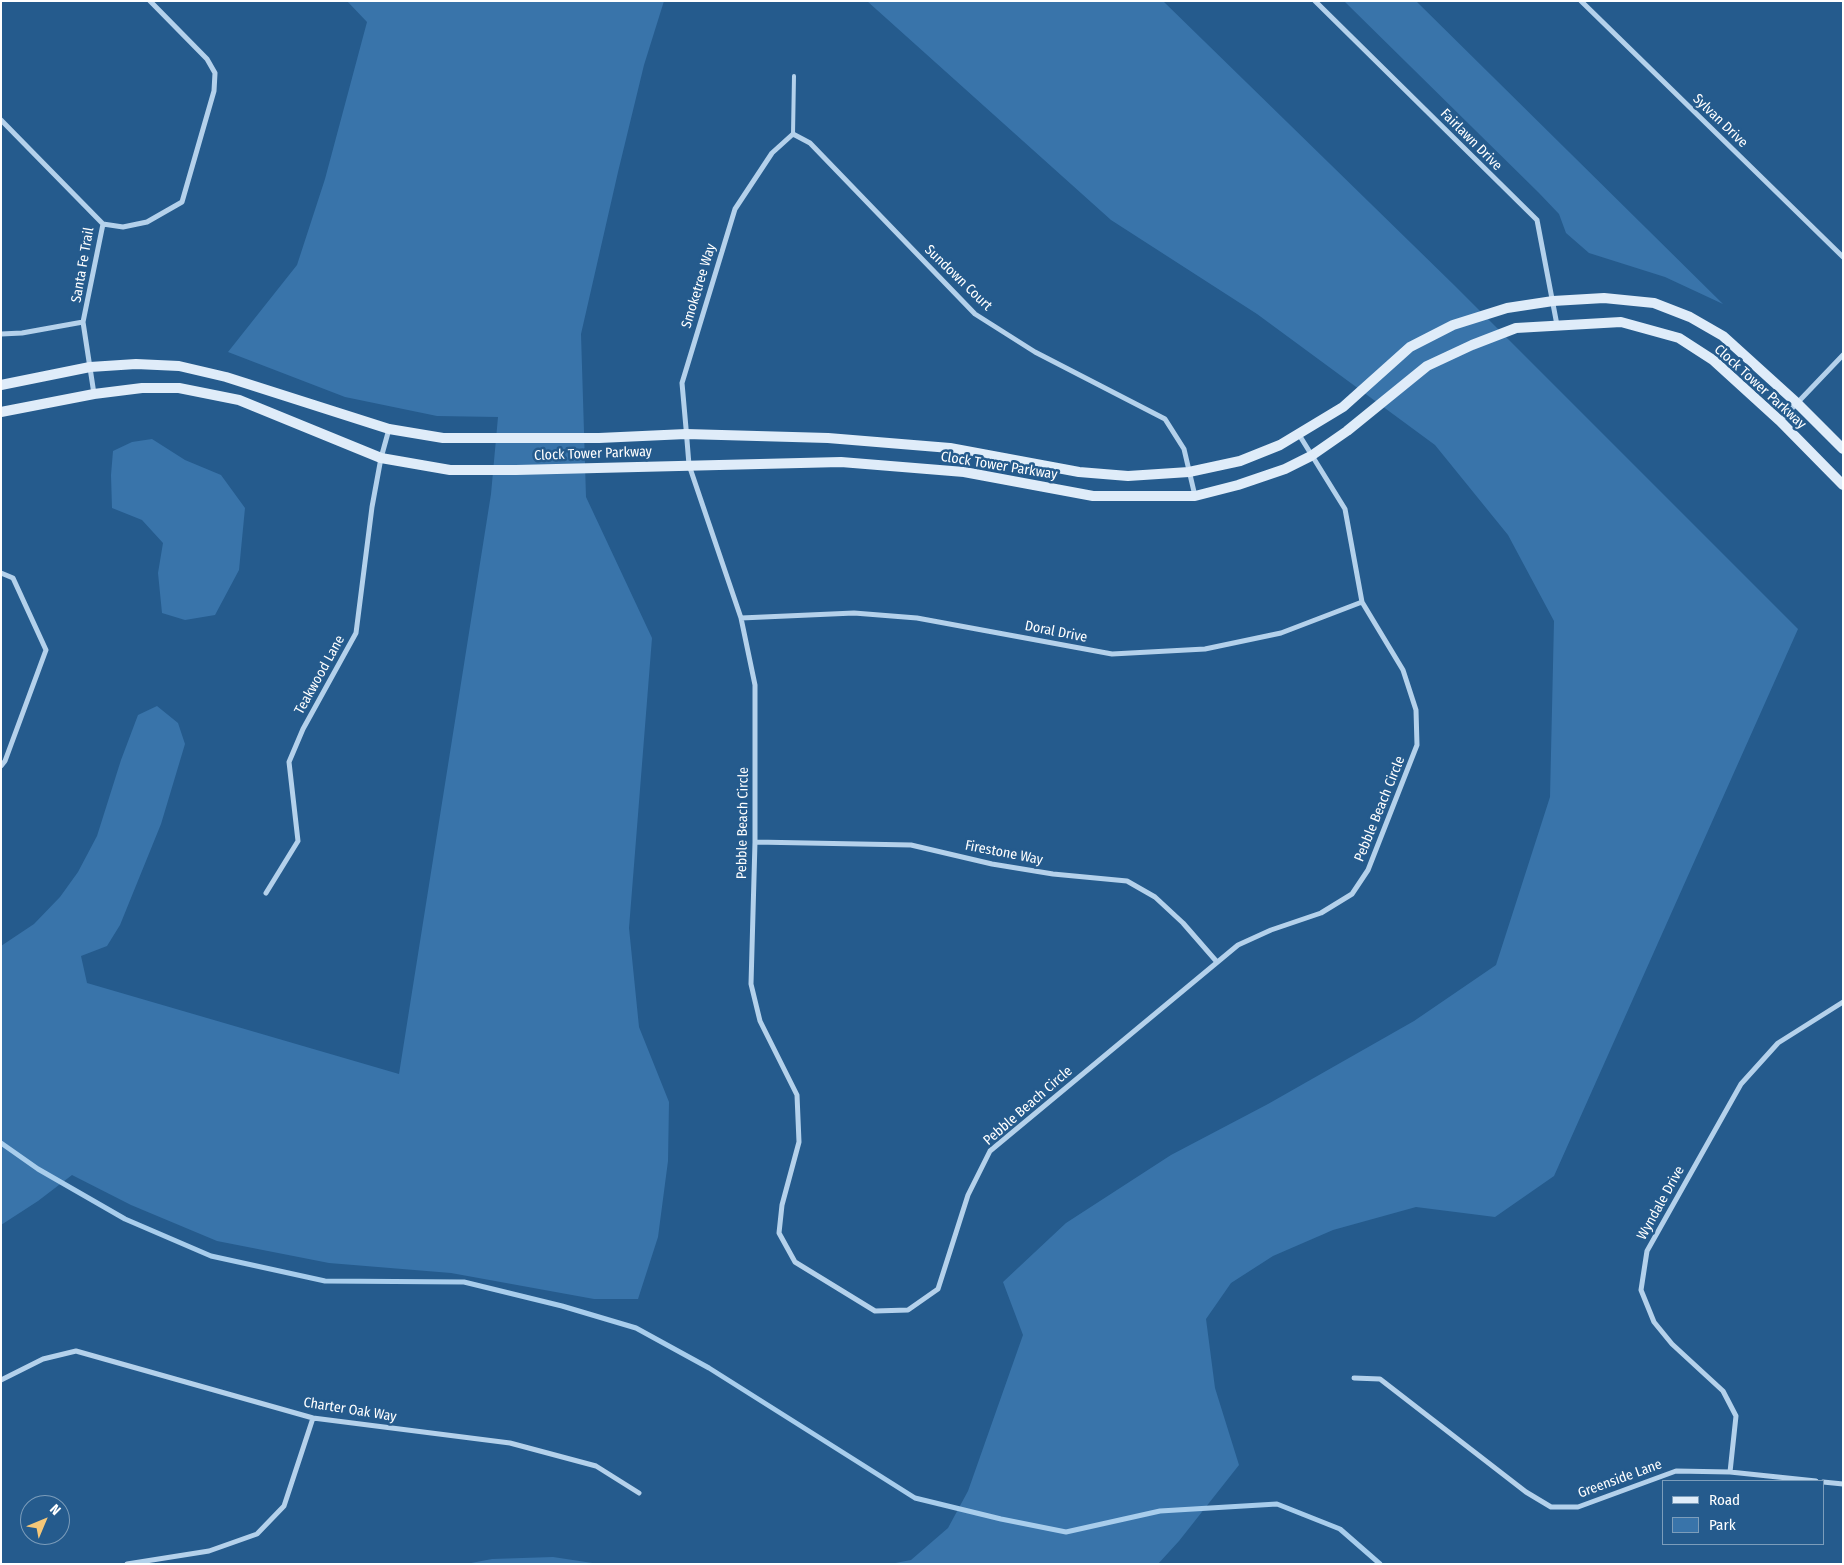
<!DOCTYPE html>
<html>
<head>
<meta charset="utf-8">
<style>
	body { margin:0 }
	#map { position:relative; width:1844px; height:1565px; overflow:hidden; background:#255b8d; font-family:"Fira Sans Condensed",sans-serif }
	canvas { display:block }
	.frame { position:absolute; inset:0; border:2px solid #fff; pointer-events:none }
	.legend { position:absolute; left:1662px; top:1480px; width:162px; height:65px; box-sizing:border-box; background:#255b8d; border:1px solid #7c9dbb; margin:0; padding:6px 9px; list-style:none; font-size:15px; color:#fff }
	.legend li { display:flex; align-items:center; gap:10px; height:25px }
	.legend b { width:25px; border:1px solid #7c9dbb }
	.north { position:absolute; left:20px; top:1495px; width:50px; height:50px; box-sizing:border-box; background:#255b8d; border:1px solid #7c9dbb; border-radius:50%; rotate:45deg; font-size:14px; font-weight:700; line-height:20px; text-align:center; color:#fff }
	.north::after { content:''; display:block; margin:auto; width:18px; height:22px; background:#f5c778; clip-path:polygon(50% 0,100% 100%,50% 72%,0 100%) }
</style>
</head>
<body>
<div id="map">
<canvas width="1844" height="1565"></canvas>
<div class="frame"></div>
<ul class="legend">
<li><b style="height:6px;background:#dfecf9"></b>Road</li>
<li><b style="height:14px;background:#3974aa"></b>Park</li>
</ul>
<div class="north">N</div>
</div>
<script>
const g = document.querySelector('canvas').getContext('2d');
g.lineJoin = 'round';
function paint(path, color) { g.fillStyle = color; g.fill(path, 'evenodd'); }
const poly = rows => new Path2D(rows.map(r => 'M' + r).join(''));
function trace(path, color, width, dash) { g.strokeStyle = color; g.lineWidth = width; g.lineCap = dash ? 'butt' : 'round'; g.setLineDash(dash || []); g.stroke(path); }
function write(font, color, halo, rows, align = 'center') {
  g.font = font + ' "Fira Sans Condensed",sans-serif'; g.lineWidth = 5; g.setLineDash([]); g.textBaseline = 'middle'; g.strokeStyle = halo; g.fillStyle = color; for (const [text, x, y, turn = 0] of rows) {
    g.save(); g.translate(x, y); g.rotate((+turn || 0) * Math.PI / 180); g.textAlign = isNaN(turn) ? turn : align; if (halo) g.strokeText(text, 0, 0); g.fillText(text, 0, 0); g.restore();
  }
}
paint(poly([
	[347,1,664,1,644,65,618,172,581,334,586,497,652,638,629,928,639,1027,669,1102,668,1161,658,1237,638,1299,594,1299,451,1273,329,1263,217,1241,131,1205,72,1175,38,1201,1,1225,1,946,34,924,60,897,78,872,97,836,121,760,138,715,157,706,178,723,185,744,161,824,120,925,107,946,81,956,87,983,399,1074,491,494,498,417,437,416,345,397,228,352,297,265,325,179,367,22],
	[867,1,1163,1,1454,285,1798,629,1554,1176,1495,1217,1416,1207,1333,1230,1273,1256,1231,1283,1206,1319,1215,1388,1239,1465,1179,1541,1158,1564,890,1564,911,1560,948,1528,968,1491,1023,1335,1003,1282,1066,1223,1171,1155,1268,1104,1414,1021,1496,965,1550,797,1554,621,1508,535,1435,445,1257,314,1111,220],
	[1344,1,1416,1,1723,304,1665,277,1589,253,1566,233,1559,214,1539,193],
	[152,439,185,460,221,475,245,508,239,570,215,615,185,620,162,613,158,573,163,543,142,520,112,508,111,475,113,451,132,442],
	[553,1557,599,1564,466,1564,492,1559]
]), '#3974aa');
trace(poly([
	[1,1143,38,1169,125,1219,211,1256,325,1281,464,1282,562,1306,636,1328,709,1368,915,1498,1001,1519,1066,1532,1160,1511,1277,1504,1340,1529,1380,1564]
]), '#a8cdec', 5);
trace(poly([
	[793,134,794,76]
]), '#b4d1eb', 4);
trace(poly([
	[1315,1,1537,220,1557,325],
	[1581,1,1843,257],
	[1,120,103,224,83,322,94,394],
	[103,224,123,227,147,222,182,202,214,91,215,73,207,59,150,1],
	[1,334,22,333,83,322],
	[1780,421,1843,355],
	[1195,496,1184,449,1165,419,1035,352,975,314,810,143,793,134,772,153,735,209,682,383,686,428,689,465,741,618,755,685,755,842,751,984,760,1021,797,1095,799,1142,782,1205,779,1233,795,1262,875,1311,908,1310,938,1289,968,1195,990,1151,1238,945,1271,930,1321,913,1352,894,1368,870,1417,745,1416,710,1403,670,1362,602,1345,509,1298,433],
	[1,573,13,578,46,650,5,761,1,766],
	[741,618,854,613,917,618,1112,654,1205,649,1281,633,1362,602],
	[755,842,911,845,992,864,1053,874,1127,881,1155,897,1183,923,1217,962],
	[266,893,298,841,289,762,303,729,356,633,372,507,381,458,389,429],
	[1354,1378,1380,1379,1526,1492,1551,1507,1578,1507,1676,1471,1730,1472,1816,1481],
	[1,1380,43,1359,76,1351,313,1418,510,1443,596,1466,639,1493],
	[1730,1472,1736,1416,1723,1391,1672,1344,1654,1322,1641,1290,1647,1251,1741,1084,1778,1043,1843,1002],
	[1823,1482,1843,1484],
	[127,1564,209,1551,257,1534,284,1506,313,1418]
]), '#b4d1eb', 5);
trace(poly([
	[1,385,90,367,136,364,179,366,226,377,389,429,443,438,599,438,686,434,828,438,950,448,1079,472,1128,476,1189,472,1240,461,1280,445,1343,407,1410,347,1453,325,1507,308,1553,301,1604,298,1654,303,1690,317,1723,336,1798,404,1843,449],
	[1,412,94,394,142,388,179,388,239,400,381,458,450,470,516,470,841,462,964,472,1093,496,1195,496,1238,485,1285,469,1311,456,1347,431,1427,366,1472,345,1516,328,1621,322,1679,338,1713,360,1780,421,1843,485]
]), '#dfecf9', 10);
write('14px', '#fff', '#255b8d', [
	["Sylvan Drive",1720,121,44],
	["Fairlawn Drive",1471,140,45],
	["Santa Fe Trail",83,265,-80],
	["Sundown Court",958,278,44],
	["Smoketree Way",699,286,-73],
	["Clock Tower Parkway",1760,387,42],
	["Clock Tower Parkway",593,454,-2],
	["Clock Tower Parkway",999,466,9],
	["Doral Drive",1056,632,11],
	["Teakwood Lane",320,675,-61],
	["Pebble Beach Circle",1380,809,-68],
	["Pebble Beach Circle",743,823,-89],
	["Firestone Way",1004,853,11],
	["Pebble Beach Circle",1028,1106,-41],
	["Wyndale Drive",1661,1203,-61],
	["Charter Oak Way",350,1410,9],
	["Greenside Lane",1620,1479,-20]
]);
</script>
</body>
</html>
